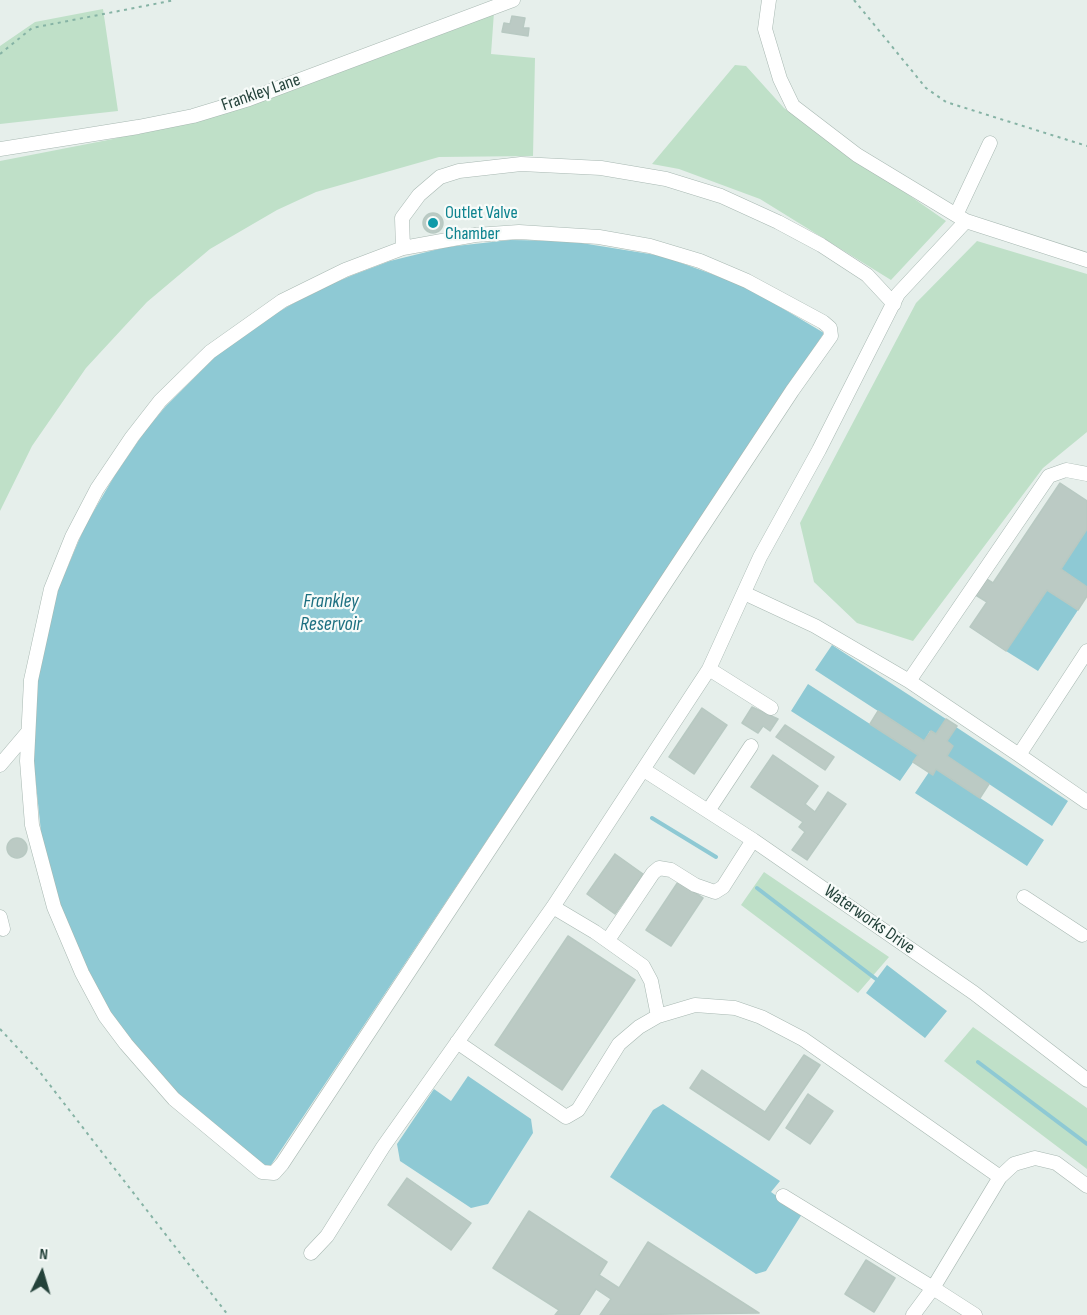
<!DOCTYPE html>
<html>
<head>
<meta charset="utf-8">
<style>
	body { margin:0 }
	#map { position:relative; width:1087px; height:1315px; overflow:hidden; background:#e6efeb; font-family:"Sofia Sans Condensed",sans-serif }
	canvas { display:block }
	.north { position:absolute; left:12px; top:1243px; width:60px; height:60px; -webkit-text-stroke:4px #f7fbf9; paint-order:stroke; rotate:5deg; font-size:16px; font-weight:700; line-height:24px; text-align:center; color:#24423a }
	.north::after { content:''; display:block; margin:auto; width:21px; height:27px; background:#24423a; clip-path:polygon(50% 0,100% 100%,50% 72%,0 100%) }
</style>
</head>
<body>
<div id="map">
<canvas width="1087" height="1315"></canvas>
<div class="north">N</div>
</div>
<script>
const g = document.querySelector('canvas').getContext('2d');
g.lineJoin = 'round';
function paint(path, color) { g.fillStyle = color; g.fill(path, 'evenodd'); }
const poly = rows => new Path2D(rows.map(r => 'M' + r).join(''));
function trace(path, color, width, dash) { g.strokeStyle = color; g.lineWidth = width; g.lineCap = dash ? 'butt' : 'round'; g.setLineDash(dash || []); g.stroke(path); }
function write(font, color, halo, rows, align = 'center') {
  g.font = font + ' "Sofia Sans Condensed",sans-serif'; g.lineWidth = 4.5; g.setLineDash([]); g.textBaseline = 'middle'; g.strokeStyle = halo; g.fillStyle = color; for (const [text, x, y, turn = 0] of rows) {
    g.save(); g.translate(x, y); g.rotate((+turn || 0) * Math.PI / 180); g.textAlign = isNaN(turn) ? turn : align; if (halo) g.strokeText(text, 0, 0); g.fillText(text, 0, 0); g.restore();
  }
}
paint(poly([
	[103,9,118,111,0,124,0,46,35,22],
	[494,12,491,54,535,58,533,156,439,157,316,192,277,210,210,249,147,302,86,368,32,446,0,511,0,161,113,139,249,105],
	[735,65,746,66,784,108,946,221,891,280,760,199,679,169,652,164],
	[977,241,1087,274,1087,432,1043,468,913,641,857,623,814,582,800,523,916,303],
	[764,872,889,957,858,993,741,905],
	[973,1027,1087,1108,1087,1169,944,1061]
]), '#bfe0c8');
paint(poly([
	[510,240,569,241,662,256,745,286,824,333,269,1168,227,1138,177,1095,117,1024,87,972,59,906,42,841,33,756,37,677,51,616,59,587,85,526,115,475,145,431,166,406,219,353,266,319,315,291,353,275,390,261,447,247],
	[1087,529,1087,587,1061,569],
	[1047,590,1078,610,1038,671,1006,651],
	[832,645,946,719,936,734,930,731,924,741,815,670],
	[808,684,918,755,900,781,791,711],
	[956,727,1068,801,1052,826,947,756,953,746,947,741],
	[936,769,1044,840,1027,866,915,793,929,772,933,774],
	[887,965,947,1011,925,1038,866,993],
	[468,1076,531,1119,533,1133,488,1204,471,1208,400,1161,397,1144,434,1089,451,1101],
	[663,1104,780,1181,771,1192,802,1214,766,1271,756,1274,610,1177,653,1110]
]), '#8ec9d4');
trace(poly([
	[652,818,716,857],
	[757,888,876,979],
	[978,1062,1087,1144]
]), '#8ec9d4', 4);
const building = poly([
	[512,16,525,18,523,28,529,28,528,36,502,32,504,23,510,24,512,16],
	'423 223a10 10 0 1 1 20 0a10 10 0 1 1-20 0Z',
	[1060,483,1087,501,1087,529,1061,569,1087,587,1087,596,1078,610,1047,590,1006,651,970,627,987,602,974,594,985,578,993,583,1060,483],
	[752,707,778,719,770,731,763,726,758,733,742,723,752,707],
	[702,708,727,725,694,774,669,757,702,708],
	[878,711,924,741,931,731,936,734,946,719,957,726,947,741,953,746,947,756,989,784,980,798,936,769,933,775,913,762,918,755,870,724,878,711],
	[785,725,834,757,825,770,776,737,785,725],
	[773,755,818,786,805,804,815,812,828,792,846,804,807,860,792,850,805,832,799,827,803,822,751,787,773,755],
	'7 848a10 10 0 1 1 20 0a10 10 0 1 1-20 0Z',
	[615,854,643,874,615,914,587,894,615,854],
	[678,882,703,898,671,946,646,930,678,882],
	[568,936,635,980,562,1090,495,1045,568,936],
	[804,1055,820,1065,769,1140,690,1088,702,1070,765,1112,804,1055],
	[808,1094,833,1111,810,1144,786,1128,808,1094],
	[407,1178,471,1223,451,1250,388,1205,407,1178],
	[529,1211,607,1262,599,1275,619,1288,648,1242,759,1313,600,1315,611,1299,596,1289,579,1315,555,1315,559,1310,493,1268,529,1211],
	[866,1260,895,1278,874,1312,845,1294,866,1260]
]);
paint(building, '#bbcac4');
trace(building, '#b8c9c2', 1.5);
const minor = poly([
	[769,0,765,29,780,79,793,106,857,155,966,221],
	[0,149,138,127,193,116,249,99,513,0],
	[956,215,990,143],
	[519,232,599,237,650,246,700,261,747,281,823,322,830,328,831,336,792,391,282,1164,274,1173,262,1172,174,1099,126,1044,105,1016,82,973,54,907,32,825,27,761,31,680,51,589,72,537,97,489,132,437,160,401,210,352,282,301,345,270,403,248,475,235,519,232],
	[403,248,402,218,419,195,440,177,459,171,521,164,601,168,666,179,721,196,778,222,821,245,867,275,894,304],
	[744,593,815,626,909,681,1019,755],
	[1087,651,1019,755,1087,802],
	[709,669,760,557,819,450,898,294,966,221,1087,260],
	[909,681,1049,476,1066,470,1087,474],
	[0,765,28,732],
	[644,770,753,840,974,993,1087,1080],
	[708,811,751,746],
	[1024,897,1082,935],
	[553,907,595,932,643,966,651,981,658,1016],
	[0,917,3,929],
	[608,940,653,873,659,868,671,870,695,885,715,892,723,887,753,840],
	[457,1042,566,1117,578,1110,619,1044,639,1027,658,1016,695,1005,735,1008,761,1017,803,1039,1000,1177],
	[783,1196,933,1288,1000,1177,1014,1164,1035,1158,1056,1163,1087,1186],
	[311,1253,327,1236,383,1147,553,907,709,669,771,708],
	[913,1315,933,1288,975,1315]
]);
trace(minor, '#a8b8b2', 15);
trace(poly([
	[854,0,926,88,946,102,1087,146],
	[0,54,32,28,175,0],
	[0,1029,39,1071,228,1315]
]), '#86b3a5', 2, [3, 4.5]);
trace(minor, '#fff', 14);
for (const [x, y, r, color] of [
	[433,223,6,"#0f9aa8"]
]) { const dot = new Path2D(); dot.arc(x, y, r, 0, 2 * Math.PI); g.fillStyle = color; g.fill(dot); trace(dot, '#f7fbf9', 2); }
write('18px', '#24423a', '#f7fbf9', [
	["Frankley Lane",261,93,-19],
	["Waterworks Drive",869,920,35]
]);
write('18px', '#0d838f', '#f7fbf9', [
	["Outlet Valve",445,213],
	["Chamber",445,234]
], 'left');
write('italic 20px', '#1c6f80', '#f7fbf9', [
	["Frankley",331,602],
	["Reservoir",331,625]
]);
</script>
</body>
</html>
